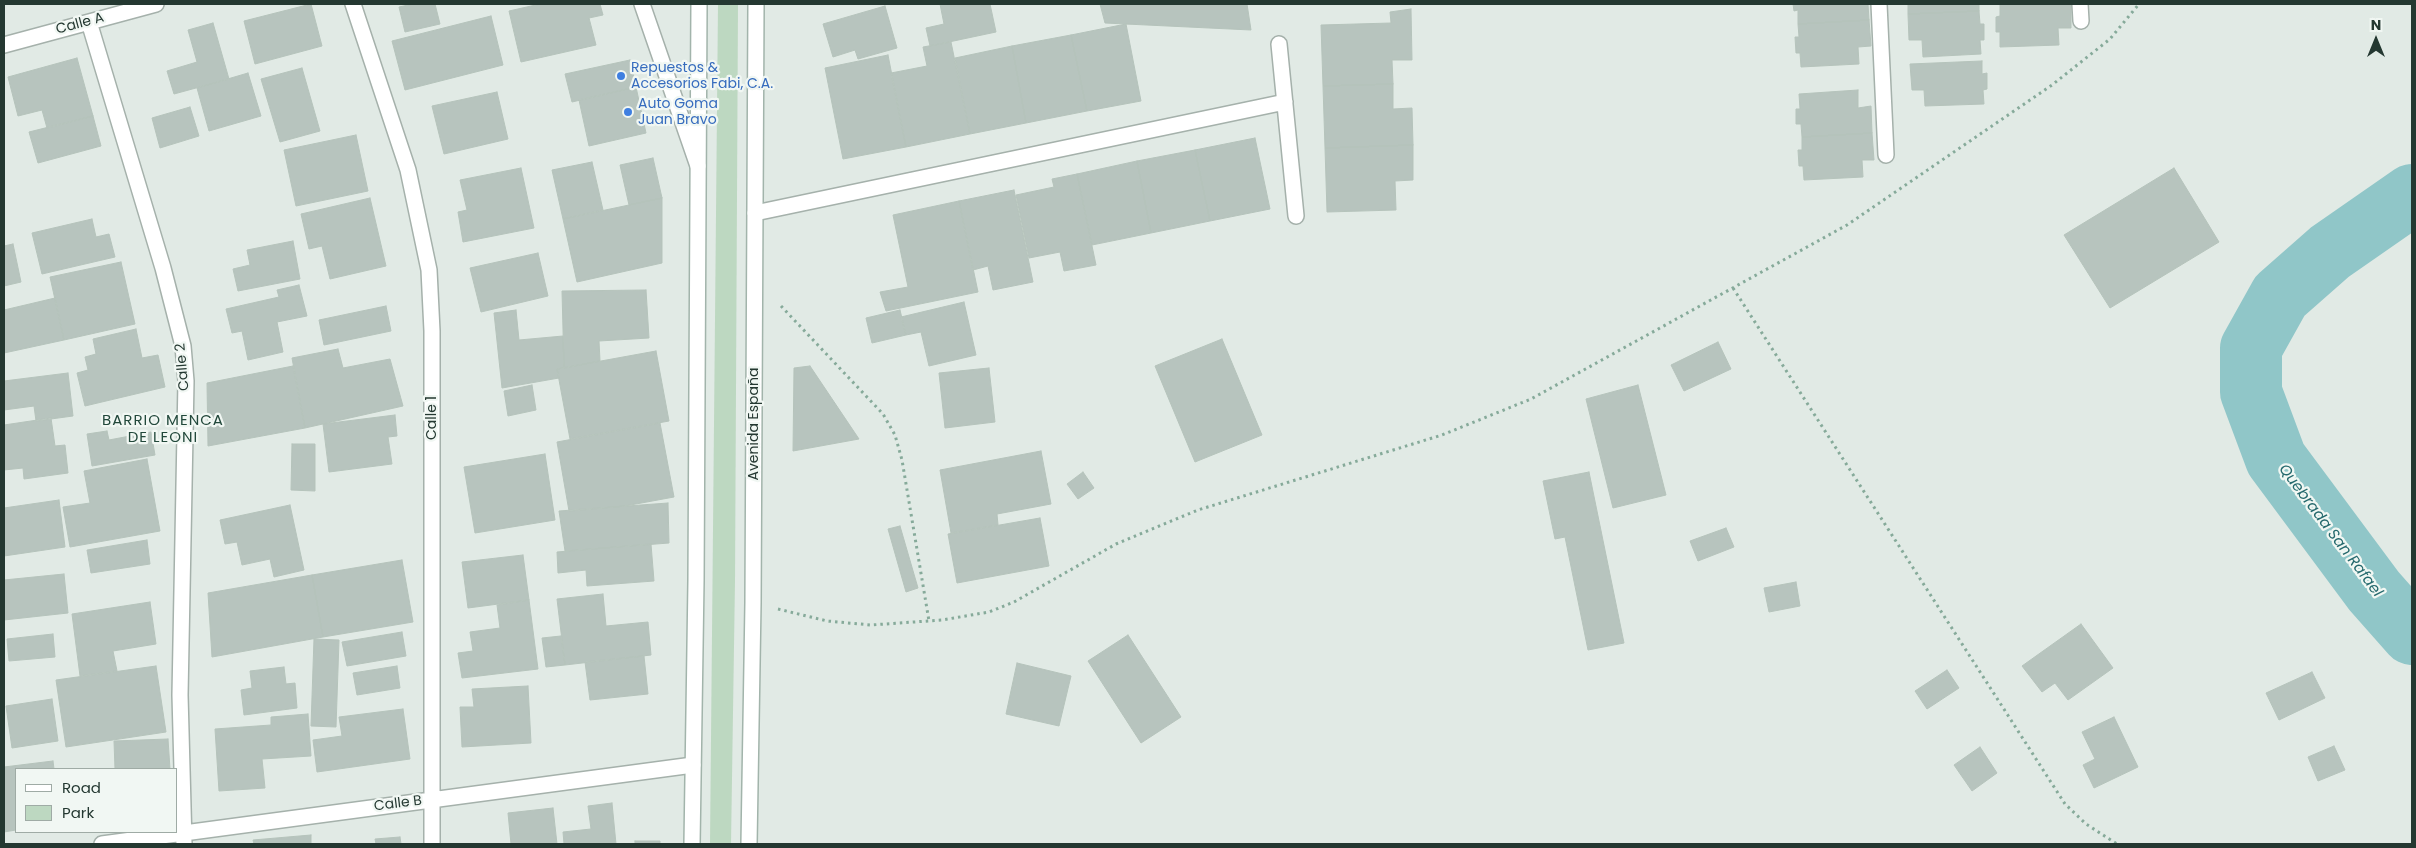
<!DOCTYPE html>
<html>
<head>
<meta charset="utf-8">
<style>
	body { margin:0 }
	#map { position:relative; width:2416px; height:848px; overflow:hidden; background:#e1eae5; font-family:Poppins,sans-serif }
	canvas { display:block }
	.frame { position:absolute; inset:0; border:5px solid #243831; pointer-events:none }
	.legend { position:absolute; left:15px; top:768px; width:162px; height:65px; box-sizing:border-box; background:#f1f7f3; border:1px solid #9faba5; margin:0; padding:6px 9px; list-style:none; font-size:15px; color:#243831 }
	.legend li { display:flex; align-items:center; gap:10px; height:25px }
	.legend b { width:25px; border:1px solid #9faba5 }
	.north { position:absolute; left:2351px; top:15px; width:50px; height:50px; -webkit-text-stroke:4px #f1f7f3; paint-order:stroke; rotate:0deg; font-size:14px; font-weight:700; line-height:20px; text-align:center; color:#243831 }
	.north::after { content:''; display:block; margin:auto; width:18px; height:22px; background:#243831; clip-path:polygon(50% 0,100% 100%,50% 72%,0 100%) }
</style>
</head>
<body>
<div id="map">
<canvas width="2416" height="848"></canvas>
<div class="frame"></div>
<ul class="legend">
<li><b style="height:6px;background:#fff"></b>Road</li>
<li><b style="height:14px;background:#bdd8c1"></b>Park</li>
</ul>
<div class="north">N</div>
</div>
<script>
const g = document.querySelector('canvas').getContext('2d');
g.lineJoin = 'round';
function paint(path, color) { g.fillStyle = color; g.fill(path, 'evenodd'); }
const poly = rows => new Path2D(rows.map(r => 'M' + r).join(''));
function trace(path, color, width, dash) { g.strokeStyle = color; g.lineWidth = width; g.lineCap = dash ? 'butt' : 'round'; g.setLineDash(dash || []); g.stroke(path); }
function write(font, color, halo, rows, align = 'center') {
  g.font = font + ' Poppins,sans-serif'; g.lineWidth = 4.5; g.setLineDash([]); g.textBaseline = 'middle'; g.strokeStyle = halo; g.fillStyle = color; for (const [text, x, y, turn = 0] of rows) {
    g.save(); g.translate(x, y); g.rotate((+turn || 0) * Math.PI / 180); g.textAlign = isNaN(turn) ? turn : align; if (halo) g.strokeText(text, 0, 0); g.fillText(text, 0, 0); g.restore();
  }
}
paint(poly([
	[718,4,738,4,735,581,731,844,710,844]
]), '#bdd8c1');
trace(poly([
	[2412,195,2330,252,2280,296,2251,348,2251,392,2276,459,2374,591,2412,634]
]), '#90c6c8', 62);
const building = poly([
	[311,4,322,46,255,64,244,21,311,4],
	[413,4,435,4,440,24,405,32,399,7,413,4],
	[540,4,600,4,603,15,589,18,596,45,521,62,509,11,540,4],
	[940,4,990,4,996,32,930,46,926,28,944,24,940,4],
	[1100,4,1247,4,1251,30,1105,23,1100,4],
	[1793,4,1868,4,1869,20,1798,24,1798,10,1794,11,1793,4],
	[1908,4,1979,4,1979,11,1908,14,1908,4],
	[2000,4,2071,4,2071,28,2058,28,2059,45,2000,47,2000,32,1996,32,1996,17,2000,16,2000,4],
	[885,6,897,48,858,59,855,50,833,57,823,24,885,6],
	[1411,9,1412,60,1392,60,1393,84,1323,86,1321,25,1391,23,1390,12,1411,9],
	[1979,11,1980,24,1984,24,1984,40,1980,40,1981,54,1923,57,1922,40,1909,40,1908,14,1979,11],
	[491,16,503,65,405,90,392,41,491,16],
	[1869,20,1871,46,1858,47,1859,64,1801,67,1800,53,1796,53,1795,37,1799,37,1798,24,1869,20],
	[213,23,229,79,174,94,167,71,197,62,188,30,213,23],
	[1126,24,1141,101,1087,111,1071,35,1126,24],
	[1071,35,1087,111,1026,123,1012,46,1071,35],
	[951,42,970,134,906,147,891,73,927,66,923,47,951,42],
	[1012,46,1026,123,970,134,955,58,1012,46],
	[888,55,906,147,843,159,825,68,888,55],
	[77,58,93,116,47,128,42,110,18,116,8,77,77,58],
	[630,60,636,87,572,102,565,74,630,60],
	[1982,61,1982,74,1987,73,1987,89,1983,90,1984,104,1925,106,1924,90,1912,90,1910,64,1982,61],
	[302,68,320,131,280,142,261,79,302,68],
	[248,73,261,116,209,131,197,88,248,73],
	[1393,84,1393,109,1412,108,1413,145,1325,148,1323,86,1393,84],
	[636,87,646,133,589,146,579,100,636,87],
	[1858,90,1858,108,1871,106,1872,133,1802,137,1801,124,1796,124,1796,109,1800,109,1799,94,1858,90],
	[497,92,508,139,444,154,432,106,497,92],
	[190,107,199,136,160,148,152,118,190,107],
	[93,116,101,146,38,163,29,132,93,116],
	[1872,133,1874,160,1862,160,1863,177,1804,180,1803,166,1799,166,1798,150,1802,150,1802,137,1872,133],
	[356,135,368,191,296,206,284,150,356,135],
	[1255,138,1270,209,1210,221,1195,150,1255,138],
	[1413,145,1413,180,1395,181,1396,210,1327,212,1325,148,1413,145],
	[1195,150,1210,221,1151,233,1137,161,1195,150],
	[653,158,662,198,629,205,620,165,653,158],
	[1137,161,1151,233,1092,245,1077,174,1137,161],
	[592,162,603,210,563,219,552,170,592,162],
	[521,168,534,228,463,242,458,212,467,210,460,180,521,168],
	[2174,168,2219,242,2110,308,2064,235,2174,168],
	[1077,174,1096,265,1064,271,1060,252,1029,258,1016,195,1054,187,1052,179,1077,174],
	[1014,190,1033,282,993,290,988,266,973,270,959,201,1014,190],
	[370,198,386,266,330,279,322,246,309,249,301,214,370,198],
	[662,198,662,263,577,282,563,219,662,198],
	[959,201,978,292,886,311,880,292,908,287,893,215,959,201],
	[92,219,96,237,109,234,115,257,42,274,32,233,92,219],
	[293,241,300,279,238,291,233,269,250,265,247,250,293,241],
	[13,244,21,282,4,286,4,246,13,244],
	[538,253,548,296,481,312,470,268,538,253],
	[121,262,135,324,64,340,50,277,121,262],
	[299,285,307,316,277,322,283,352,248,360,242,331,232,333,226,309,279,297,277,290,299,285],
	[646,290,649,338,599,341,600,361,564,368,562,291,646,290],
	[55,298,64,340,4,353,4,310,55,298],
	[964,302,976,355,929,366,921,332,906,335,901,317,964,302],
	[386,306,391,331,324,345,319,320,386,306],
	[516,310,519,340,563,336,564,368,557,369,559,378,502,388,494,313,516,310],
	[900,310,906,335,872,343,866,318,900,310],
	[136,329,142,358,158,355,165,387,85,406,77,373,88,370,85,357,96,354,93,339,136,329],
	[1222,339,1262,435,1195,462,1155,366,1222,339],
	[1718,342,1731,369,1684,391,1671,365,1718,342],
	[338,349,343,368,390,359,403,406,305,428,292,358,338,349],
	[656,351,669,421,570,439,557,369,656,351],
	[293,366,305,428,208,446,207,383,293,366],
	[810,366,859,439,793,451,794,368,810,366],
	[989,368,995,422,945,428,939,373,989,368],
	[68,373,73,416,36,421,34,406,4,410,4,381,68,373],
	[532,385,536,410,508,416,504,391,532,385],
	[1638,385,1666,495,1613,508,1586,399,1638,385],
	[395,415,397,436,388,437,392,464,329,472,323,424,395,415],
	[51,418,55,446,65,445,68,473,24,479,23,468,4,470,4,425,51,418],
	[660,423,674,497,625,506,569,511,557,442,660,423],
	[107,431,109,440,151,432,155,455,92,466,87,434,107,431],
	[292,444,315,444,315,491,291,490,292,444],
	[1041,451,1051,504,997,514,998,525,951,533,940,470,1041,451],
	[545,454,555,520,475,533,464,467,545,454],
	[147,459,160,531,70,547,63,507,90,503,84,471,147,459],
	[1083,472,1094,488,1078,499,1067,484,1083,472],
	[1589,472,1624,643,1588,650,1565,537,1555,539,1543,481,1589,472],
	[59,500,65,547,4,556,4,508,59,500],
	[668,503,669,543,565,551,559,511,668,503],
	[290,505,304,570,274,577,270,559,242,565,237,542,225,544,220,520,290,505],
	[1040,518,1049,566,957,583,948,534,1040,518],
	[900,526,918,588,906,592,888,529,900,526],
	[1726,528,1734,547,1698,561,1690,541,1726,528],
	[147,540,150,564,91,573,87,550,147,540],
	[651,544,654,581,587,586,586,570,558,573,557,552,651,544],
	[523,555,529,600,468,608,462,562,523,555],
	[402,560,413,622,323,637,312,575,402,560],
	[64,574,68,613,4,620,4,580,64,574],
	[312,575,323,637,212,657,208,593,312,575],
	[1796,582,1800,606,1769,612,1764,588,1796,582],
	[603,594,606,626,648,622,651,655,565,665,557,599,603,594],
	[529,600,538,669,462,678,458,653,473,651,470,632,500,628,497,605,529,600],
	[150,602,156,644,113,651,117,671,80,676,72,614,150,602],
	[2081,624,2113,668,2068,700,2055,683,2042,692,2022,666,2081,624],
	[402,632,406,656,347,666,342,642,402,632],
	[53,634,55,657,9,661,7,639,53,634],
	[1128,635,1181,717,1141,743,1088,661,1128,635],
	[561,636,565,665,546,667,542,638,561,636],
	[314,639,339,640,336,727,311,726,314,639],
	[644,656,648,694,590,700,585,662,644,656],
	[1017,663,1071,676,1059,726,1006,714,1017,663],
	[156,666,166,732,66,747,56,680,156,666],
	[397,666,400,688,357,695,353,673,397,666],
	[284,667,286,684,295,683,297,708,244,715,241,690,252,688,250,671,284,667],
	[1947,670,1959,688,1927,709,1915,691,1947,670],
	[2312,672,2325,698,2279,720,2266,693,2312,672],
	[528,686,531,743,462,747,460,707,474,707,472,689,528,686],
	[52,699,58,741,12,748,6,706,52,699],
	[403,709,410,759,317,772,313,740,342,736,339,717,403,709],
	[308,714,311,756,262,759,265,788,219,791,215,729,271,725,271,717,308,714],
	[2114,717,2138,767,2094,788,2083,765,2095,759,2082,732,2114,717],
	[168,739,170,769,115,769,114,741,168,739],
	[2334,746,2345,770,2318,781,2308,757,2334,746],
	[1980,747,1997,773,1972,791,1954,765,1980,747],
	[53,761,54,769,16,769,16,830,4,832,4,767,53,761],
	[612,803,616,844,564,844,563,832,591,829,588,806,612,803],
	[553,808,557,844,511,844,508,813,553,808],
	[311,835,311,844,254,844,253,840,311,835],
	[400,837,401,844,376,844,375,839,400,837],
	[635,841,660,841,660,844,635,844,635,841]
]);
paint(building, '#b7c4be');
trace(building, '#b5c3bb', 1);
const minor = poly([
	[353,4,408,170,429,270,432,331,432,844],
	[642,4,698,166],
	[1879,4,1886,155],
	[2080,4,2081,21],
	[89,22,163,268,183,346,186,381,180,695,184,844],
	[1279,44,1296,216],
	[4,45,156,4],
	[755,213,1285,102],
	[102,844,693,765]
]);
const secondary = poly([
	[692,844,696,581,699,4],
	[749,844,753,603,756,4]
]);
trace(minor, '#a5b1ab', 18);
trace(secondary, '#a2b4ab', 18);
trace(poly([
	[1733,288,2065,804,2086,824,2117,844],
	[781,306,883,414,895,435,902,460,929,621],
	[778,609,827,621,871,625,942,620,989,612,1014,602,1116,544,1198,510,1442,435,1531,399,1847,225,2052,85,2110,39,2139,4]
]), '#86aa9a', 3, [2.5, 4]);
trace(minor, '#fff', 15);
trace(secondary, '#fff', 15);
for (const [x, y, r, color] of [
	[621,76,5,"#3f7fe0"],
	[628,112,5,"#3f7fe0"]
]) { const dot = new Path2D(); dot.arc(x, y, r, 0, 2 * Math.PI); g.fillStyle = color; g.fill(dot); trace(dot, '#f1f7f3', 2); }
write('14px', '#243831', '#f1f7f3', [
	["Calle A",80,24,-15],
	["Calle 2",183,367,-95],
	["Calle 1",432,418,-90],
	["Avenida España",754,424,-90],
	["Calle B",398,804,-7]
]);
write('14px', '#366cbe', '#f1f7f3', [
	["Repuestos &",631,68],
	["Accesorios Fabi, C.A.",631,84],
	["Auto Goma",638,104],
	["Juan Bravo",638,120]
], 'left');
g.letterSpacing = '1px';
write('15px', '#22483b', '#f1f7f3', [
	["BARRIO MENCA",163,421],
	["DE LEONI",163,438]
]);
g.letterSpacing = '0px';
write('italic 15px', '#25696d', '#f1f7f3', [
	["Quebrada San Rafael",2330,531,53]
]);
</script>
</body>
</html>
